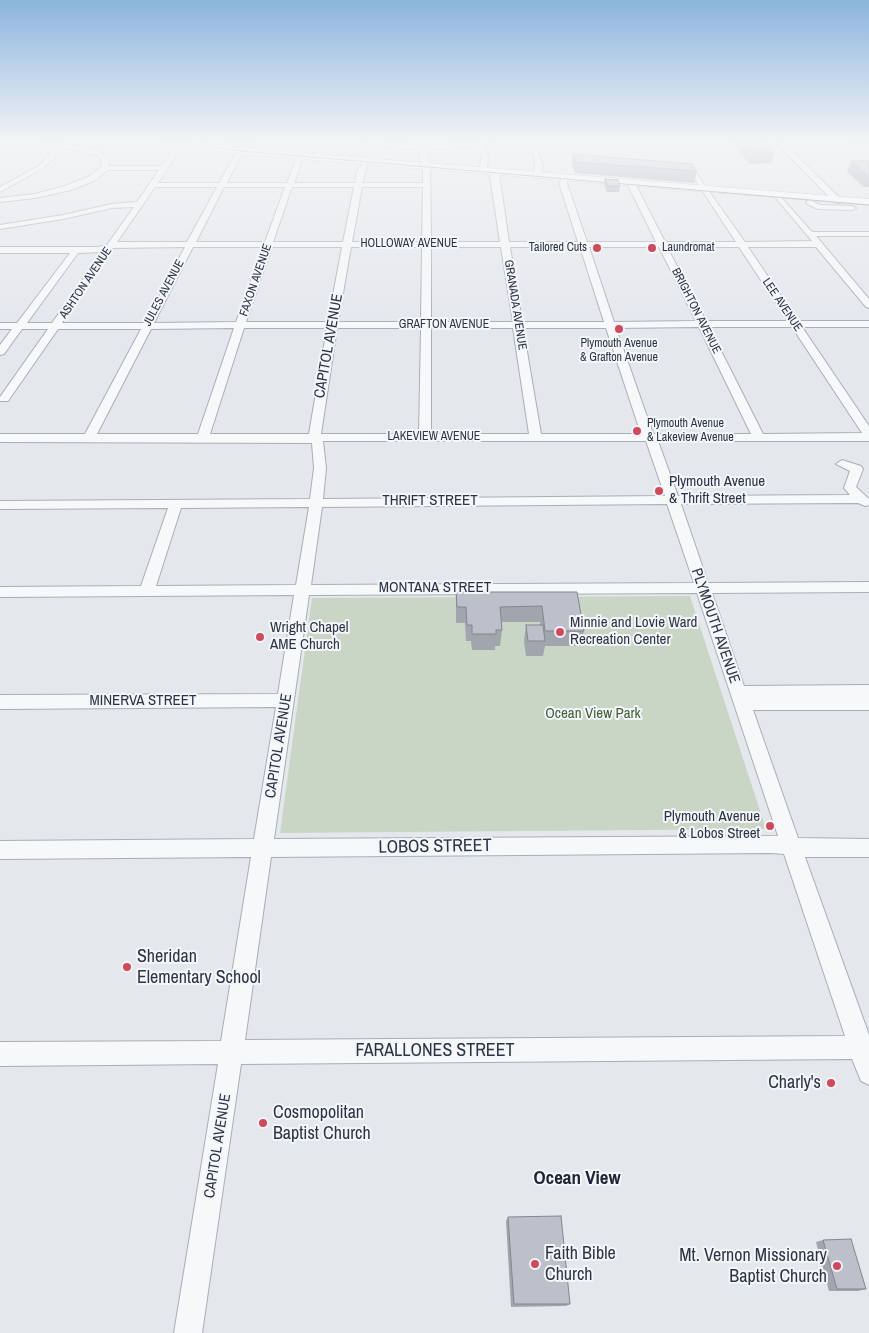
<!DOCTYPE html>
<html>
<head>
<meta charset="utf-8">
<style>
	body { margin:0 }
	canvas { display:block; background:#e4e7ec }
</style>
</head>
<body>
<canvas width="869" height="1333"></canvas>
<script>
const g = document.querySelector('canvas').getContext('2d');
g.lineJoin = 'round';
function paint(path, color) { g.fillStyle = color; g.fill(path, 'evenodd'); }
const poly = rows => new Path2D(rows.map(r => 'M' + r).join(''));
function trace(path, color, width, dash) { g.strokeStyle = color; g.lineWidth = width; g.lineCap = dash ? 'butt' : 'round'; g.setLineDash(dash || []); g.stroke(path); }
function write(font, color, halo, rows, align = 'center') {
  g.font = font + ' "Archivo Narrow",sans-serif'; g.lineWidth = 4; g.setLineDash([]); g.textBaseline = 'middle'; g.strokeStyle = halo; g.fillStyle = color; for (const [text, x, y, turn = 0] of rows) {
    g.save(); g.translate(x, y); g.rotate((+turn || 0) * Math.PI / 180); g.textAlign = isNaN(turn) ? turn : align; if (halo) g.strokeText(text, 0, 0); g.fillText(text, 0, 0); g.restore();
  }
}
paint(poly([
	[690,596,766,829,280,833,312,598]
]), '#c9d6c5');
const minor = poly([
	[0,140,61,143,99,151,108,160,109,166,162,166,177,146,185,141,188,143,181,148,158,183,219,183,236,153,254,140,261,140,241,155,227,183,287,183,297,157,316,153,326,140,332,140,320,156,302,160,294,183,355,183,357,171,365,160,368,162,362,183,423,183,423,163,420,161,420,149,391,148,354,140,420,145,421,140,427,140,427,146,431,146,500,140,482,145,488,156,487,169,489,172,485,174,479,169,482,156,476,146,427,150,427,160,430,162,431,242,500,242,490,176,495,171,499,173,509,242,578,242,559,183,564,177,568,179,567,183,587,242,656,242,628,185,632,183,636,185,665,242,736,242,692,175,696,173,745,242,812,241,775,197,779,195,812,232,869,232,869,236,816,236,869,299,869,308,866,307,816,247,748,247,798,321,869,321,869,327,802,327,869,426,869,441,658,441,678,496,850,495,844,488,850,471,836,464,842,460,861,466,863,469,856,487,869,499,869,505,865,506,858,503,681,504,708,583,869,582,869,592,712,593,744,686,869,685,869,710,753,710,798,838,869,839,869,857,805,857,869,1035,869,1085,861,1081,852,1059,241,1064,202,1333,174,1333,218,1064,0,1066,0,1042,221,1041,251,857,0,859,0,841,254,839,276,707,0,709,0,695,278,694,294,595,0,597,0,587,141,586,168,508,0,509,0,501,310,499,314,468,312,443,0,442,0,434,85,434,141,329,58,329,8,401,0,401,0,397,48,329,22,329,4,354,0,355,0,345,12,329,0,329,0,323,17,323,70,253,0,253,0,247,98,247,107,245,134,207,112,208,63,219,0,229,0,225,63,215,112,204,137,202,159,170,107,170,96,180,71,190,35,198,0,202,0,198,35,194,65,186,90,176,101,167,102,160,97,155,62,147,58,154,43,168,0,192,0,187,39,166,56,147,0,144,0,140],
	[155,187,217,187,187,242,117,242,155,187],
	[224,187,285,187,265,242,196,242,224,187],
	[292,187,354,187,343,242,273,242,292,187],
	[362,187,423,187,422,242,352,242,362,187],
	[185,247,145,323,62,323,113,248,185,247],
	[193,247,263,247,236,322,154,323,193,247],
	[272,247,342,247,328,322,246,322,272,247],
	[351,247,422,247,421,322,338,322,351,247],
	[431,247,501,247,513,322,431,322,431,247],
	[510,247,580,247,604,322,522,322,510,247],
	[589,247,659,247,696,321,614,322,589,247],
	[667,247,739,247,788,321,706,321,667,247],
	[102,252,52,323,27,323,78,253,102,252],
	[699,327,751,434,654,434,652,431,616,328,699,327],
	[709,327,792,327,862,433,763,434,709,327],
	[234,328,198,434,97,434,151,329,234,328],
	[244,328,327,328,309,434,210,434,244,328],
	[337,328,421,328,419,434,321,434,337,328],
	[431,328,513,328,529,434,431,434,431,328],
	[523,328,606,328,641,434,541,434,523,328],
	[323,441,646,441,665,496,323,499,326,468,323,441],
	[667,504,694,583,311,585,322,507,667,504],
	[309,507,296,585,156,586,181,508,309,507],
	[697,593,778,836,274,839,309,595,697,593],
	[771,853,784,854,845,1036,245,1040,271,857,771,853],
	[214,140,235,140,247,143,244,145,214,140],
	[523,140,529,140,540,156,543,166,540,178,533,176,535,166,534,156,523,140],
	[773,140,780,140,841,199,841,203,835,203,773,140],
	[810,200,820,205,852,206,856,208,852,210,818,209,807,204,806,202,810,200]
]);
const major = poly([
	[158,140,180,140,242,148,869,199,869,205,242,154,162,142,158,140]
]);
trace(minor, '#a9aeb7', 2);
trace(major, '#a3abb8', 1);
paint(minor, '#f7f8fa');
paint(major, '#fff');
trace(poly([
	[159,140,241,151,869,205]
]), '#7d8696', 1);
paint(poly([
	[732,140,762,140,774,152,771,163,750,164,731,143],
	[843,140,869,140,869,145,849,145],
	[573,154,697,171,694,183,575,173,572,165],
	[851,161,869,161,869,187,864,187,847,172],
	[605,179,620,186,619,192,607,192,604,185],
	[456,592,577,592,584,631,581,646,545,646,543,656,526,656,524,641,526,625,540,625,540,622,501,622,502,630,500,646,495,646,495,650,472,650,471,641,466,641,465,623,456,623],
	[508,1217,570,1304,566,1306,511,1307,506,1221],
	[823,1240,866,1289,858,1291,829,1291,816,1242]
]), '#a1a5ae');
const building = poly([
	[741,140,762,140,774,152,753,152,741,140],
	[573,154,692,164,697,171,576,162,573,154],
	[851,161,869,161,869,176,868,176,851,161],
	[605,179,618,180,620,186,608,186,605,179],
	[456,592,577,592,584,631,545,631,542,606,500,607,502,630,496,630,496,634,472,634,472,625,467,625,466,607,457,607,456,592],
	[526,625,543,625,545,641,528,641,526,625],
	[561,1216,570,1304,514,1304,508,1217,561,1216],
	[851,1239,866,1289,837,1289,823,1240,851,1239]
]);
paint(building, '#bbc0ca');
trace(building, '#83868d', 1);
const sky = g.createLinearGradient(0, 0, 0, 327);
sky.addColorStop(0, '#8bb4dd');
sky.addColorStop(0.43, '#f3f4f6');
sky.addColorStop(1, '#f3f4f600');
g.fillStyle = sky;
g.fillRect(0, 0, 869, 327);
for (const [x, y, r, color] of [
	[597,248,5,"#d1495b"],
	[652,248,5,"#d1495b"],
	[619,329,5,"#d1495b"],
	[637,431,5,"#d1495b"],
	[659,491,5,"#d1495b"],
	[560,632,5,"#d1495b"],
	[260,637,5,"#d1495b"],
	[770,826,5,"#d1495b"],
	[127,967,5,"#d1495b"],
	[831,1083,5,"#d1495b"],
	[263,1123,5,"#d1495b"],
	[535,1264,5,"#d1495b"],
	[837,1266,5,"#d1495b"]
]) { const dot = new Path2D(); dot.arc(x, y, r, 0, 2 * Math.PI); g.fillStyle = color; g.fill(dot); trace(dot, '#f4f6f9', 2); }
write('12px', '#2b3445', '#f4f6f9', [
	["HOLLOWAY AVENUE",409,244],
	["FAXON AVENUE",256,280,-71],
	["ASHTON AVENUE",86,283,-56],
	["JULES AVENUE",164,293,-62],
	["GRANADA AVENUE",515,305,81],
	["LEE AVENUE",782,305,56],
	["BRIGHTON AVENUE",696,311,63],
	["GRAFTON AVENUE",444,325],
	["LAKEVIEW AVENUE",434,437]
]);
write('12px', '#2b3445', '#f4f6f9', [
	["Tailored Cuts",587,248,"right"],
	["Laundromat",662,248],
	["Plymouth Avenue",619,344,"center"],
	["& Grafton Avenue",619,358,"center"],
	["Plymouth Avenue",647,424],
	["& Lakeview Avenue",647,438]
], 'left');
write('15px', '#2b3445', '#f4f6f9', [
	["CAPITOL AVENUE",329,346,-80],
	["THRIFT STREET",430,501],
	["MONTANA STREET",435,588],
	["PLYMOUTH AVENUE",715,626,71],
	["MINERVA STREET",143,701],
	["CAPITOL AVENUE",279,746,-81],
	["CAPITOL AVENUE",218,1146,-81]
]);
write('15px', '#2b3445', '#f4f6f9', [
	["Plymouth Avenue",669,482],
	["& Thrift Street",669,499],
	["Minnie and Lovie Ward",570,623],
	["Recreation Center",570,640],
	["Wright Chapel",270,628],
	["AME Church",270,645],
	["Plymouth Avenue",760,817,"right"],
	["& Lobos Street",760,834,"right"]
], 'left');
write('15px', '#3f6138', '#f4f6f9', [
	["Ocean View Park",593,714]
]);
write('18px', '#2b3445', '#f4f6f9', [
	["LOBOS STREET",435,847,-1],
	["FARALLONES STREET",435,1051]
]);
write('18px', '#2b3445', '#f4f6f9', [
	["Sheridan",137,957],
	["Elementary School",137,978],
	["Charly's",821,1083,"right"],
	["Cosmopolitan",273,1113],
	["Baptist Church",273,1134],
	["Faith Bible",545,1254],
	["Church",545,1275],
	["Mt. Vernon Missionary",827,1256,"right"],
	["Baptist Church",827,1277,"right"]
], 'left');
write('bold 19px', '#1d2536', '#f4f6f9', [
	["Ocean View",577,1179]
]);
</script>
</body>
</html>
